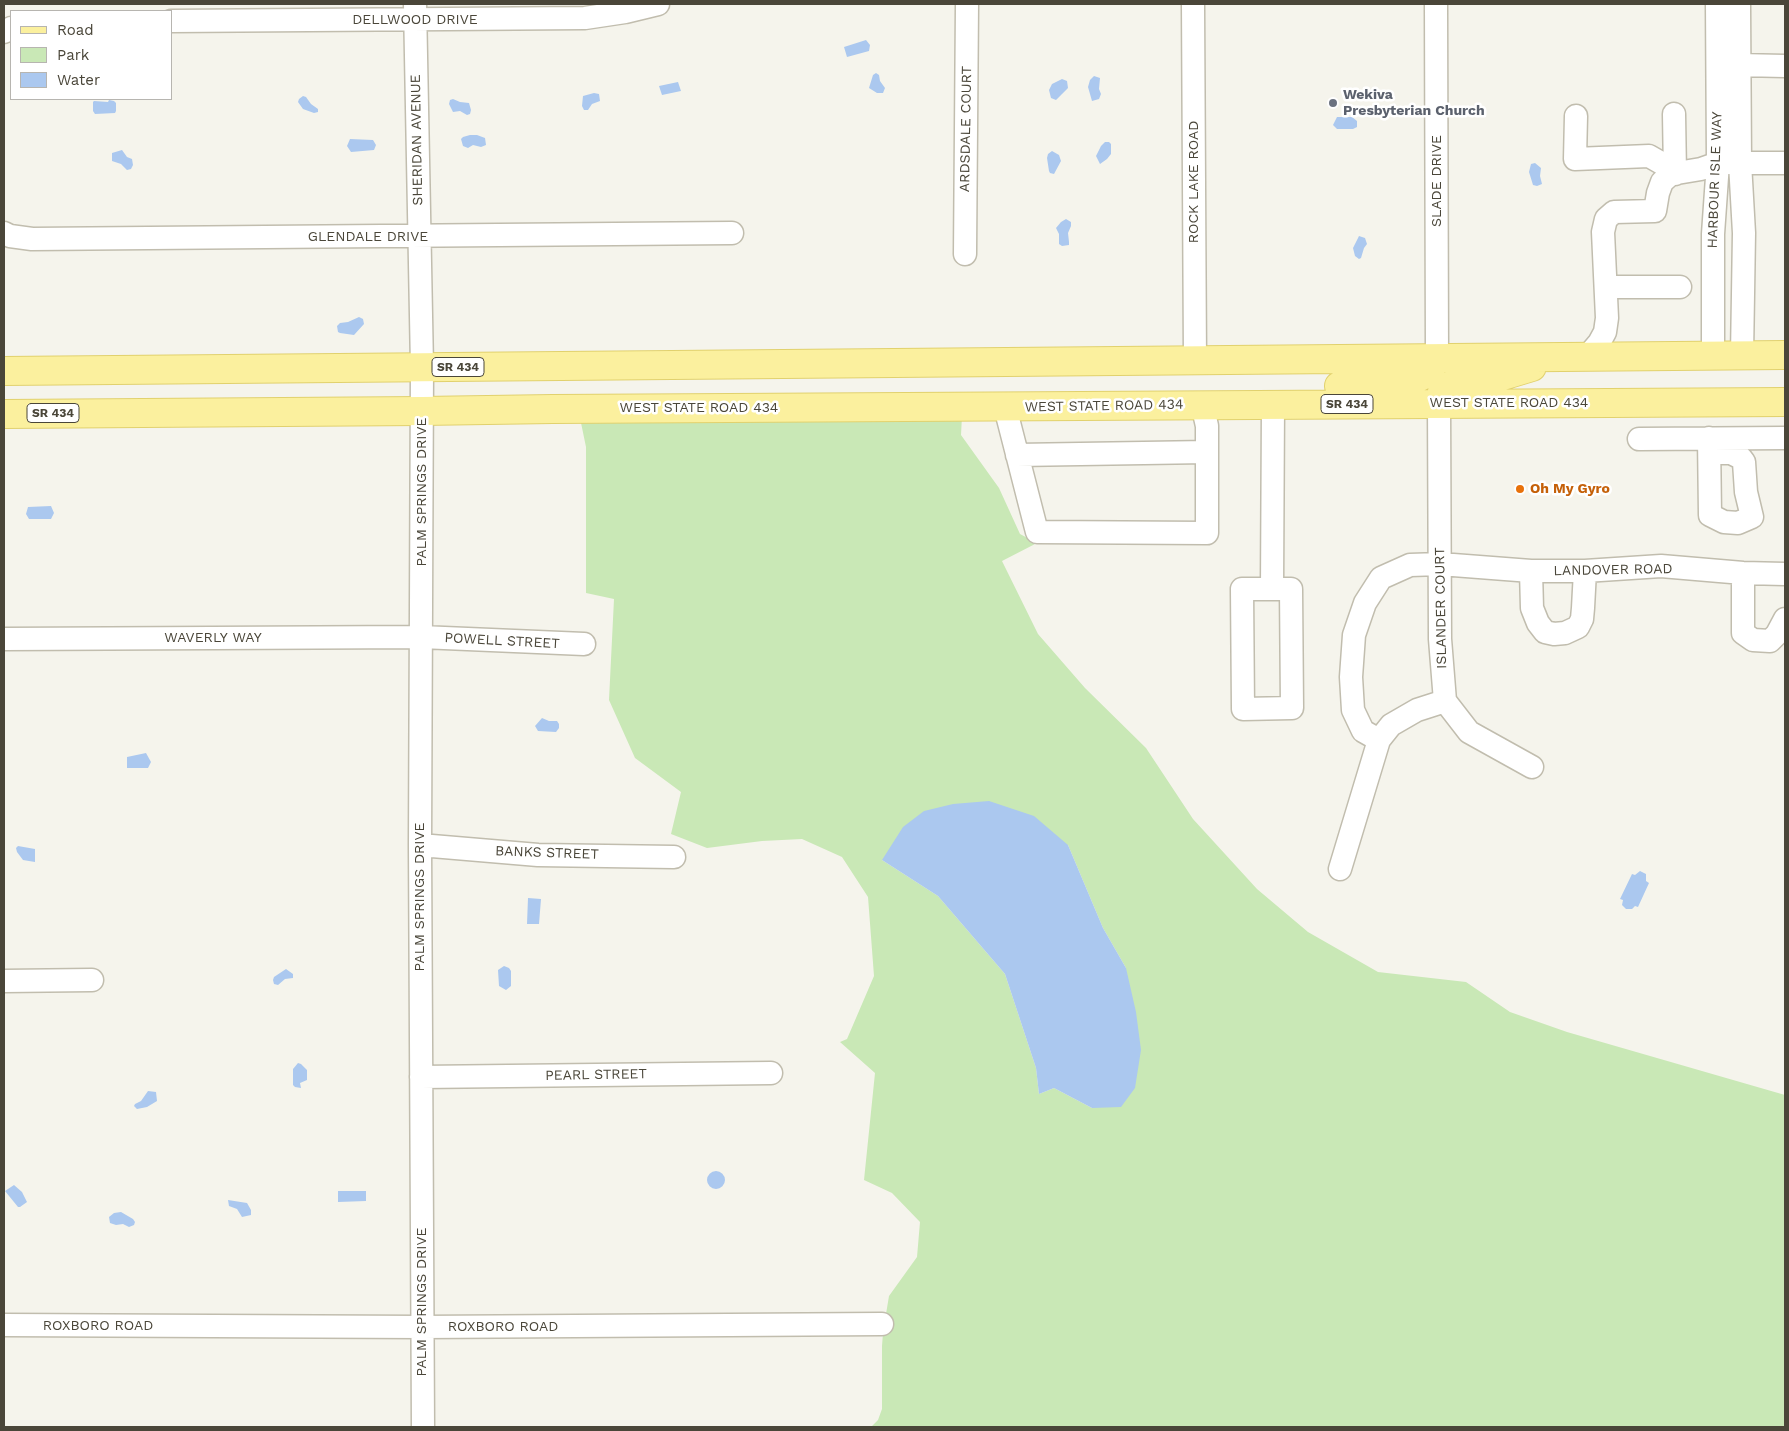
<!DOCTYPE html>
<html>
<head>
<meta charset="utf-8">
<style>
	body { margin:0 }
	#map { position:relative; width:1789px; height:1431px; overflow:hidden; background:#f5f4ec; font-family:"Work Sans",sans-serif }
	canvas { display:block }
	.frame { position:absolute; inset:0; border:5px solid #4a4639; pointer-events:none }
	.legend { position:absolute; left:10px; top:10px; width:162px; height:90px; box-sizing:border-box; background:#fff; border:1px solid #b7b5b0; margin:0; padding:6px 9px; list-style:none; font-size:15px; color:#4a4639 }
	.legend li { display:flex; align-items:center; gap:10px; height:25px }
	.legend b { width:25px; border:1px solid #b7b5b0 }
</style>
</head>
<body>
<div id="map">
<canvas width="1789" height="1431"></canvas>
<div class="frame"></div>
<ul class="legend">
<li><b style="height:6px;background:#fbf09e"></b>Road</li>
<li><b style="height:14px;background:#c9e8b6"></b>Park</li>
<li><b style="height:14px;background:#abc8ef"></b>Water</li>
</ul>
</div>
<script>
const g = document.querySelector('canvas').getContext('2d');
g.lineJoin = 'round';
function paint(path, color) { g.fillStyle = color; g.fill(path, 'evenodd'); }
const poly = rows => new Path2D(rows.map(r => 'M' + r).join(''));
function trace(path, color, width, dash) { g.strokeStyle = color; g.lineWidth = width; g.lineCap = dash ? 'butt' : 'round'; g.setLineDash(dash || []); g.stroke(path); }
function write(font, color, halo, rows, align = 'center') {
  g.font = font + ' "Work Sans",sans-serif'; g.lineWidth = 5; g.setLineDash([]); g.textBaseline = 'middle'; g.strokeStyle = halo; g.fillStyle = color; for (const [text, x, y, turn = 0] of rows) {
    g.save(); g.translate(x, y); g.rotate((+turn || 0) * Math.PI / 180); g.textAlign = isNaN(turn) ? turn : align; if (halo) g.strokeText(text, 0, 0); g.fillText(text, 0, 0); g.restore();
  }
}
paint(poly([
	[962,416,961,435,999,488,1020,534,1037,543,1002,561,1038,634,1085,688,1146,748,1193,819,1257,889,1308,932,1378,972,1466,982,1510,1012,1567,1032,1785,1095,1785,1427,871,1427,878,1420,882,1409,882,1346,883,1333,890,1332,889,1314,886,1314,889,1296,917,1257,920,1222,892,1193,864,1180,875,1073,840,1042,847,1039,874,976,868,897,842,857,802,839,762,841,707,848,671,834,681,792,635,758,609,700,614,599,586,593,586,447,580,418],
	[1068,845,1103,928,1126,968,1092,1108,1054,1088,1039,1094,1036,1068,1005,974,938,896,882,860]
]), '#c9e8b6');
paint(poly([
	[866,40,870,45,869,51,847,57,844,47],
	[876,73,879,75,880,81,885,88,883,93,877,93,869,88,873,75],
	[1094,76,1100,78,1099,89,1101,94,1099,99,1092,101,1088,87,1090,80],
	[1062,79,1067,81,1068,88,1056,100,1051,98,1049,90,1052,84],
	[678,82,681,91,662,95,659,86],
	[594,93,599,94,600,101,592,104,588,110,584,110,582,106,583,96],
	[303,96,306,97,311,104,318,109,318,112,314,113,303,109,298,102,299,99],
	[453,99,460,102,469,103,471,110,470,114,467,115,460,111,453,112,449,104,450,100],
	[109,100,114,101,116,103,116,111,115,113,95,114,93,111,93,102,94,101,108,102],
	[1337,117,1352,117,1357,121,1357,127,1353,129,1337,129,1333,125],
	[470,135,477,135,485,138,486,145,481,147,473,145,468,148,463,146,461,139,463,137],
	[350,139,373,140,376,145,374,150,351,152,347,146],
	[1105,142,1109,142,1111,144,1111,154,1107,159,1100,164,1096,156,1101,146],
	[122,150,127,157,132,159,133,165,131,169,127,170,121,164,112,161,112,153],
	[1052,151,1059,155,1061,161,1054,174,1050,173,1049,171,1047,158,1048,154],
	[1535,163,1541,168,1540,176,1542,184,1537,186,1533,185,1529,172,1531,164],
	[1066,219,1071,222,1071,226,1068,233,1069,242,1069,245,1062,246,1059,244,1059,234,1056,228,1061,222],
	[1359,236,1365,238,1367,244,1364,248,1361,258,1359,259,1355,256,1353,248],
	[359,317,363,319,364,324,354,335,340,333,338,332,337,326,340,323,348,322],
	[51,506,54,513,51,519,29,519,26,514,28,507],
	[542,718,549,721,557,721,559,724,559,728,556,732,538,731,535,726],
	[146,753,151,762,148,768,127,768,127,757],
	[989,801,1034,816,1068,845,1103,928,1126,968,1136,1012,1141,1050,1135,1088,1121,1107,1092,1108,1054,1088,1039,1094,1036,1068,1005,974,938,896,882,860,903,827,924,811,953,804],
	[18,846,35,849,35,862,23,860,17,852,16,848],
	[1640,871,1646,874,1646,881,1649,883,1638,907,1635,906,1632,909,1626,909,1622,905,1623,900,1620,899,1632,874,1635,875],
	[528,898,541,899,539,924,527,924],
	[504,966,509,968,511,971,511,986,506,990,499,986,498,970],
	[286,969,293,974,293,978,285,979,278,985,274,984,273,980,274,977],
	[298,1063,301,1064,307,1070,307,1080,300,1083,301,1088,295,1087,293,1085,293,1069],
	[148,1091,156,1092,157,1101,147,1107,137,1109,134,1106,135,1104,141,1101],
	'707 1180a9 9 0 1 1 18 0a9 9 0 1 1-18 0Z',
	[14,1185,22,1192,27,1202,20,1207,18,1207,5,1191],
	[338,1191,366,1191,366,1201,338,1202],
	[228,1200,247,1203,251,1210,251,1215,242,1217,237,1209,229,1206],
	[121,1212,133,1219,135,1222,134,1225,129,1227,123,1224,116,1225,110,1223,109,1217,114,1213]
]), '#abc8ef');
const minor = poly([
	[415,4,422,367,420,845,423,1427],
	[1193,4,1195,361],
	[1436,4,1437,359],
	[1739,4,1740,163,1744,233,1742,355],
	[171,21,585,18,625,12,658,4],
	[4,32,11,28],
	[1739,65,1785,66],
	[1674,114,1675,174],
	[1576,116,1575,159,1649,156,1663,164,1671,174],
	[4,233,10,236,32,239,732,233],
	[965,254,967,4],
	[1606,287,1680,287],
	[1713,356,1713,234,1718,163,1717,4],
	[1587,357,1599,343,1605,332,1607,318,1603,232,1606,219,1614,212,1655,211,1658,193,1662,182,1671,174,1701,169,1718,163,1785,163],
	[1439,403,1440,639,1445,701,1469,732,1532,767],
	[1005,407,1037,532,1207,533,1207,426,1202,404],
	[1709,438,1710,515,1724,522,1738,523,1752,517,1746,492,1744,462,1741,458,1731,453,1710,453],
	[1639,439,1785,438],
	[1017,455,1207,452],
	[1531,571,1532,608,1538,623,1545,632,1554,634,1565,633,1578,627,1582,619,1583,608,1585,571],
	[1743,573,1743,633,1753,640,1770,641,1777,634,1785,619],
	[1242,589,1291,589,1292,708,1243,709,1242,589],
	[1272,589,1273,404],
	[4,639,421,637,584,644],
	[1379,740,1363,731,1353,710,1351,677,1354,635,1365,603,1381,578,1410,565,1440,564,1531,571,1585,571,1661,566,1743,573,1785,574],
	[420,845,538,855,674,857],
	[1340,869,1379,740,1391,725,1417,710,1445,701],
	[4,981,92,980],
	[421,1077,771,1073],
	[4,1325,422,1327,882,1324]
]);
const major = poly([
	[4,371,1785,355],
	[1339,386,1408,383,1427,373,1437,359],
	[1439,403,1442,392,1453,384,1489,380,1532,367],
	[4,414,422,411,553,409,1785,402]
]);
trace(minor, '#c1bdae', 25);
trace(major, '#e1d16e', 30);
trace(minor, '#fff', 22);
trace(major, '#fbf09e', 28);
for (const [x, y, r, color] of [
	[1333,103,5,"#6b7280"],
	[1520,489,5,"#e8710a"]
]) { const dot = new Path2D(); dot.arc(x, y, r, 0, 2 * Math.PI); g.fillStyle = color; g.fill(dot); trace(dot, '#fff', 2); }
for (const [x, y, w] of [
	[458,367,52],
	[1347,404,52],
	[53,413,52]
]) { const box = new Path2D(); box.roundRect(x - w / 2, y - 9.5, w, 19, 4); g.fillStyle = '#fff'; g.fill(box); trace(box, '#4a4639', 1); }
write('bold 12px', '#4a4639', null, [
	["SR 434",458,367],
	["SR 434",1347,404],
	["SR 434",53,413]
]);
write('14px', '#4a4639', '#fff', [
	["DELLWOOD DRIVE",415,20],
	["ARDSDALE COURT",966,129,-89],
	["SHERIDAN AVENUE",417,140,-91],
	["HARBOUR ISLE WAY",1715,180,-88],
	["SLADE DRIVE",1437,181,-90],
	["ROCK LAKE ROAD",1194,182,-90],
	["GLENDALE DRIVE",368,237],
	["WEST STATE ROAD 434",1509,403],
	["WEST STATE ROAD 434",1104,406,-1],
	["WEST STATE ROAD 434",699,408],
	["PALM SPRINGS DRIVE",422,492,-90],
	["LANDOVER ROAD",1613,570,-1],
	["ISLANDER COURT",1441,608,-91],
	["WAVERLY WAY",213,638],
	["POWELL STREET",502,641,3],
	["BANKS STREET",547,853,2],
	["PALM SPRINGS DRIVE",420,897,-90],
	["PEARL STREET",596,1075,-1],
	["PALM SPRINGS DRIVE",422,1302,-90],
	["ROXBORO ROAD",98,1326],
	["ROXBORO ROAD",503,1327]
]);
write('bold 14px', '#5b616d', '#fff', [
	["Wekiva",1343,95],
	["Presbyterian Church",1343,111]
], 'left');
write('bold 14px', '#c56008', '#fff', [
	["Oh My Gyro",1530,489]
], 'left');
</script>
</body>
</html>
